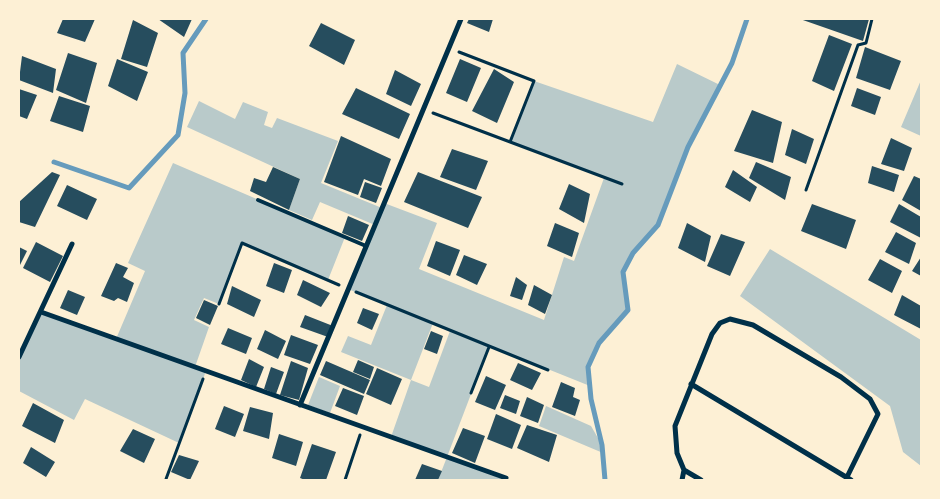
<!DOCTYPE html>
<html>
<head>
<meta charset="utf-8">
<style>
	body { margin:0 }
	#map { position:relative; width:940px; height:499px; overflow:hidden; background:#fdf0d5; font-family:Commissioner,sans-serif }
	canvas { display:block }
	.frame { position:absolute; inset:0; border:20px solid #fdf0d5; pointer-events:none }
</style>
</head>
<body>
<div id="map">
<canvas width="940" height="499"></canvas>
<div class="frame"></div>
</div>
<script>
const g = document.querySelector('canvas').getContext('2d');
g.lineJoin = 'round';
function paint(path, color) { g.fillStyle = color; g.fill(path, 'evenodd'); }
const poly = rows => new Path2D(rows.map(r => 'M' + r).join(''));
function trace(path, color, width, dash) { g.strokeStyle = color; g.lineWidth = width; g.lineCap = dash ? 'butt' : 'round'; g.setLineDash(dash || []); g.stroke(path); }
paint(poly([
	[677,64,720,85,688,147,658,225,633,253,623,272,628,310,599,343,588,367,590,386,433,323,411,380,429,387,450,331,489,347,447,457,505,480,438,480,447,457,391,437,411,380,341,352,348,336,371,345,387,305,348,289,375,225,320,202,312,220,289,210,300,179,187,127,199,101,235,119,243,102,268,112,264,125,272,128,277,118,338,141,321,183,382,208,384,203,437,223,419,269,544,320,564,257,574,261,604,178,510,142,534,81,653,122],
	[921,80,921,136,901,127],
	[173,163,345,237,328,280,242,243,219,304,204,298,194,320,209,327,195,367,206,371,179,443,85,399,74,420,19,391,19,357,41,312,116,339,145,271,128,263],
	[770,249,921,340,921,466,903,452,890,406,740,296],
	[319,377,340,386,330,413,308,405],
	[546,406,591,426,602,445,603,453,539,426]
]), '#b9caca');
trace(poly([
	[54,162,129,188,178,135,185,93,183,53,206,19],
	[605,480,602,445,591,399,588,367,599,343,628,310,623,272,633,253,658,225,688,147,732,63,747,19]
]), '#669bbc', 5);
paint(poly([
	[63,19,95,19,85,42,57,33],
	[158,19,192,19,184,37],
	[469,19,493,19,489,32,467,23],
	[800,19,869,19,863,41],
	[133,20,158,33,147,67,121,59],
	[321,23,355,40,344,65,309,46],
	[829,35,852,44,834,91,812,81],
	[865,47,901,61,890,90,856,78],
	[68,53,97,63,86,103,56,90],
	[22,56,56,69,53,93,19,80],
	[117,59,148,72,137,101,108,86],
	[460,59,481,68,467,102,446,93],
	[494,69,514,82,497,123,472,111],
	[395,70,421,84,411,106,386,94],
	[356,88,410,114,399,139,342,114],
	[857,88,881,97,875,115,851,106],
	[19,89,37,95,27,119,19,116],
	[59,96,90,106,83,132,50,121],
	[752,110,782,122,773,163,734,151],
	[792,129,814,139,806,164,785,155],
	[341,136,391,159,381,186,364,179,358,195,324,182],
	[891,138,912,148,904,171,881,164],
	[452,149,488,161,476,190,440,177],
	[756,162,791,177,785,200,749,178],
	[872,166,899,175,894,192,868,183],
	[273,167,300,179,289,210,250,191,254,178,266,182],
	[733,170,757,187,750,202,725,187],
	[52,172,60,175,35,227,19,222,19,202],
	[418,172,482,197,468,228,404,202],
	[914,176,921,179,921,211,902,200],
	[365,182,382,188,376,203,360,197],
	[569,184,590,194,584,223,559,209],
	[67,185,97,199,87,220,57,206],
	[812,204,856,220,846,249,801,231],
	[899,204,921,217,921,238,890,222],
	[348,216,369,225,362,241,342,233],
	[555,223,579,233,572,257,547,246],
	[687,223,711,236,705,262,678,248],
	[896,232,916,243,909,264,885,252],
	[721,234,745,242,730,276,707,266],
	[436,241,460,250,450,276,427,266],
	[36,242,63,256,50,282,23,268],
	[19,247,27,251,19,267],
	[464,255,487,264,477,285,456,275],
	[921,257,921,276,912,271],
	[880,259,902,271,892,293,868,280],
	[116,263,128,268,123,277,134,283,127,302,118,298,114,301,101,296],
	[274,263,292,270,284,293,266,286],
	[516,277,527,285,522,300,510,296],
	[303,280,330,293,321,307,297,295],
	[534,285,552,295,545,314,528,305],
	[232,286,261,300,254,317,227,304],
	[68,290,85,297,77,315,60,308],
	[902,295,921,306,921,329,894,315],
	[204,300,218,306,210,325,196,318],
	[363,308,379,314,372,330,357,323],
	[305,315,333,326,328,337,300,327],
	[228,328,252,338,246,354,221,344],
	[265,330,286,341,278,359,257,349],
	[431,331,443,336,437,354,424,349],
	[291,335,318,345,310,364,284,355],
	[249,359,264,367,256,387,241,380],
	[358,360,374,367,370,379,353,372],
	[291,361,308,368,299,400,280,395],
	[326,361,370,380,364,394,320,375],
	[518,363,541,373,532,390,510,380],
	[271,367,284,372,276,394,264,389],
	[377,368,402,379,391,405,366,394],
	[486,376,506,385,495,410,475,402],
	[561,382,575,388,573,397,580,400,575,416,552,407],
	[343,388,364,396,357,415,335,406],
	[505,395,520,401,516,414,500,408],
	[527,397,544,405,538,423,520,416],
	[33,403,64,420,55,443,22,426],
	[224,406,244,414,235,437,215,429],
	[250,407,273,413,269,439,243,431],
	[496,414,521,425,512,449,487,439],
	[527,425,557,435,549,462,517,448],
	[463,428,485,436,475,463,452,453],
	[133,429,155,439,144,463,120,451],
	[279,434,303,442,296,466,272,458],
	[312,444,336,452,326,480,305,480,300,478],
	[31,447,55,462,46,477,23,463],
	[179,455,199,461,190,480,171,472],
	[422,464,442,471,438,480,415,480]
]), '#264d5e');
trace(poly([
	[459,52,534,81,510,142],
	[433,113,622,184],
	[806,190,858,45,866,43,872,19],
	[356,292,548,370],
	[219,304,242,243,339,285],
	[471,393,489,347],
	[166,479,203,379],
	[345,480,360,435]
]), '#003049', 3);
trace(poly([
	[258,200,366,246]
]), '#003049', 4);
trace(poly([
	[41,312,506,478,505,480],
	[19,357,72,244],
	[691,384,851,480],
	[300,405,461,19],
	[684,470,701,480],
	[682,480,684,470,677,453,675,426,712,334,720,323,730,319,753,325,841,377,870,399,878,414,847,477]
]), '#003049', 5);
</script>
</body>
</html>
